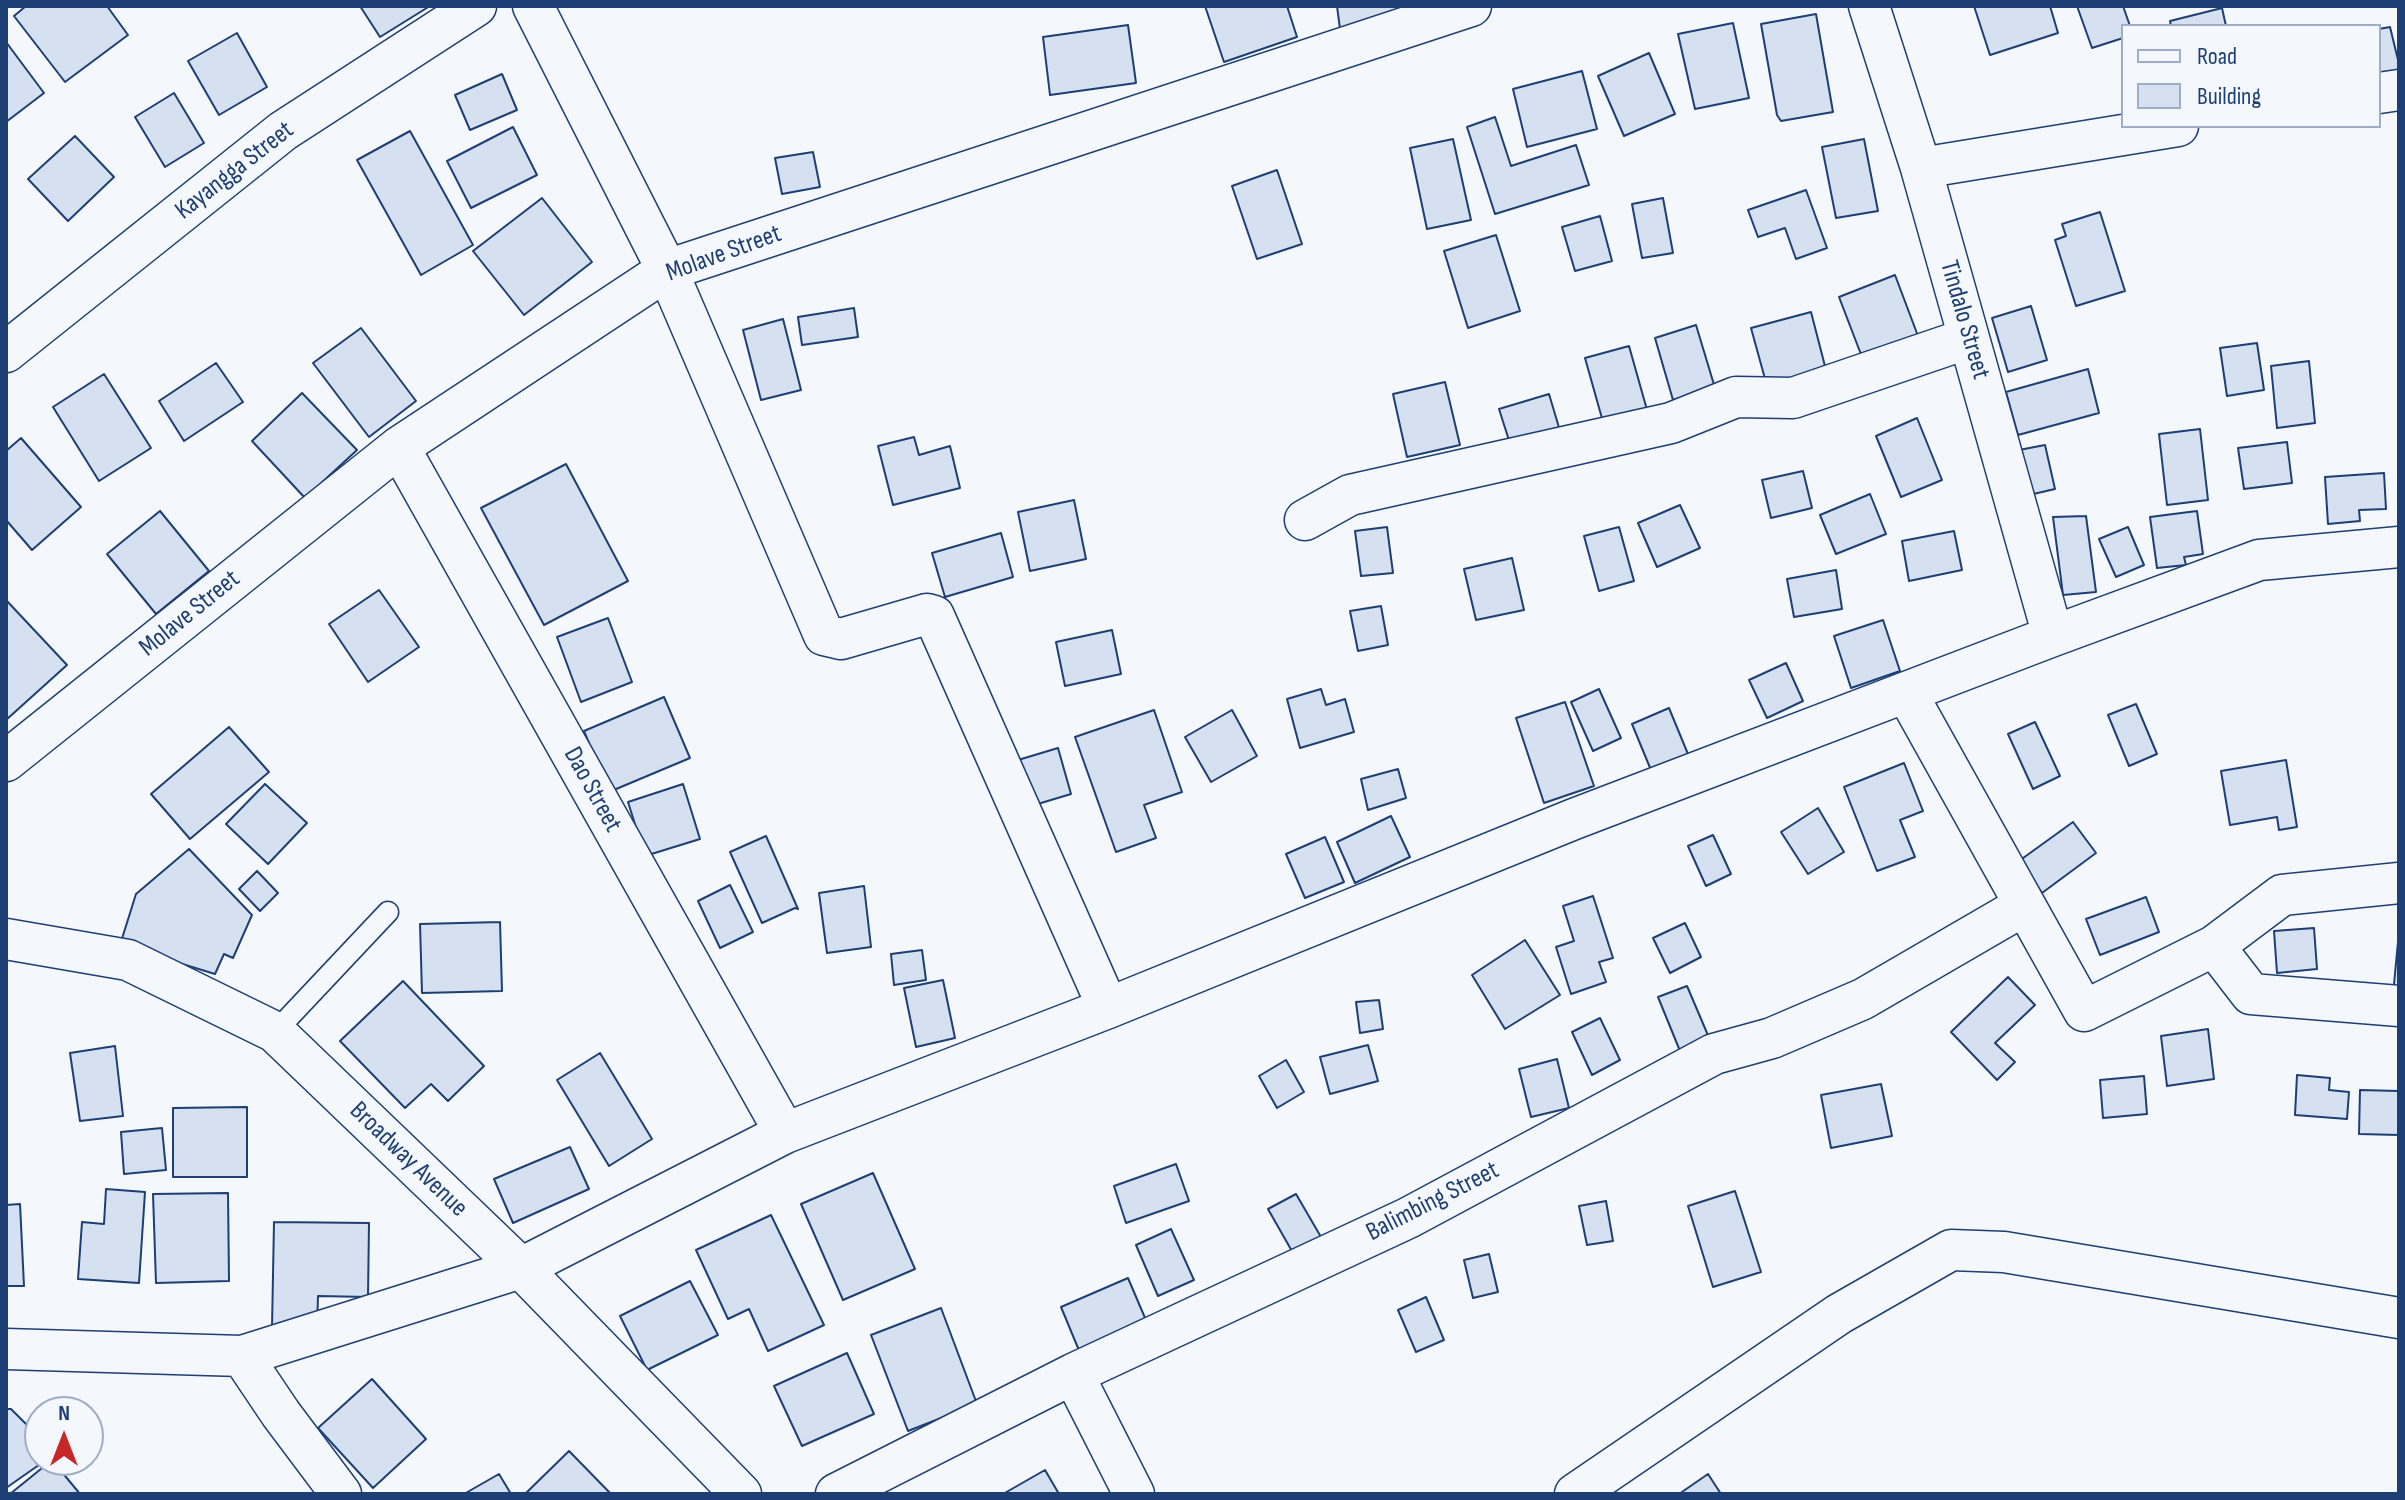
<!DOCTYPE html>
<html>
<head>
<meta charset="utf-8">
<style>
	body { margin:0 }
	#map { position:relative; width:2405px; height:1500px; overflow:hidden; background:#f4f7fb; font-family:"Sofia Sans Condensed",sans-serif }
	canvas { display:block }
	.frame { position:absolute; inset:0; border:8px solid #1d3f73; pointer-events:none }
	.legend { position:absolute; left:2121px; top:24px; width:260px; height:104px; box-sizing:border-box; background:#f4f7fb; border:2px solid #9eadc5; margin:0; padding:10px 14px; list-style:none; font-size:24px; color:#1d3f73 }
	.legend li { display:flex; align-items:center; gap:16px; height:40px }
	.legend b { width:40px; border:2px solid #9eadc5 }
	.north { position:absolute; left:24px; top:1396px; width:80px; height:80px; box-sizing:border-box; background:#f4f7fb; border:2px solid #9eadc5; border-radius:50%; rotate:0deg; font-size:22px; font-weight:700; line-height:32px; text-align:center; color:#1d3f73 }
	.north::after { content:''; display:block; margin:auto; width:28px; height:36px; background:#c62828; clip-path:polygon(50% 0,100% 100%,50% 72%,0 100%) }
</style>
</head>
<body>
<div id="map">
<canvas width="2405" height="1500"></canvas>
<div class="frame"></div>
<ul class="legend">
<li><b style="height:10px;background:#f4f7fb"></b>Road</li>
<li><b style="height:22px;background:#d5e0f0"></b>Building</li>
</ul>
<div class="north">N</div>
</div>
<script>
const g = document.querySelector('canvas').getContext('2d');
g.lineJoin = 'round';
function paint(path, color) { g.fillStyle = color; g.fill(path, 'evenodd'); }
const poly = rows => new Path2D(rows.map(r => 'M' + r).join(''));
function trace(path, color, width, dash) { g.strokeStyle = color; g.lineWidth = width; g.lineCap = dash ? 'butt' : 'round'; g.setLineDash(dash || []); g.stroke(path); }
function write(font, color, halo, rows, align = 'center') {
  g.font = font + ' "Sofia Sans Condensed",sans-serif'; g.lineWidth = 6; g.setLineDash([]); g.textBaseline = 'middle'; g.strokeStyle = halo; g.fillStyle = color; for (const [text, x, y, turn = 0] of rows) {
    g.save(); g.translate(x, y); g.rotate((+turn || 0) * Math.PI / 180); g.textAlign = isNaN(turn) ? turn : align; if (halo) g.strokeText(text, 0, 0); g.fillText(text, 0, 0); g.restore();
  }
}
const building = poly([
	[26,6,107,6,128,35,65,82,14,16,26,6],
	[360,6,430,6,380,37,360,6],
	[1205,6,1287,6,1297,37,1224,62,1205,6],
	[1337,6,1402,6,1404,20,1340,29,1337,6],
	[1974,6,2050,6,2058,33,1990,55,1974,6],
	[2077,6,2123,6,2130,26,2123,26,2123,38,2092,48,2077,6],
	[2222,8,2226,26,2171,26,2170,21,2222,8],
	[1816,14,1833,112,1781,121,1777,115,1761,24,1816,14],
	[1733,23,1749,98,1695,109,1678,34,1733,23],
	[1128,25,1136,83,1050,95,1043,37,1128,25],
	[2390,27,2399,64,2399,80,2379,84,2379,29,2390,27],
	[237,33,267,87,219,115,188,61,237,33],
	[6,42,44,93,6,122,6,42],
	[1649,53,1675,114,1624,136,1598,76,1649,53],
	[1582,71,1597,129,1527,147,1513,89,1582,71],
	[502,74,517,110,470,130,455,95,502,74],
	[174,93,204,143,165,167,135,117,174,93],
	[1495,117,1511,166,1576,145,1589,185,1495,214,1467,127,1495,117],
	[513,127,537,175,471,208,447,161,513,127],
	[410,131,473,245,421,275,357,160,410,131],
	[75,136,114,177,68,221,28,179,75,136],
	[1453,139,1471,220,1427,229,1410,148,1453,139],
	[1864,139,1878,211,1836,218,1822,147,1864,139],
	[813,152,820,187,782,194,775,158,813,152],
	[1277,170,1302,244,1257,259,1232,186,1277,170],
	[1806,190,1827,248,1796,259,1785,228,1758,237,1748,210,1806,190],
	[542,198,592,262,524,315,473,251,542,198],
	[1663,198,1673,253,1642,258,1632,204,1663,198],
	[2100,212,2125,291,2076,306,2055,240,2066,236,2062,224,2100,212],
	[1600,216,1612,261,1575,271,1562,227,1600,216],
	[1496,235,1520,311,1468,328,1444,251,1496,235],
	[1895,275,1918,336,1862,357,1839,297,1895,275],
	[2031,306,2047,360,2008,372,1992,318,2031,306],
	[854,308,858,337,802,345,798,317,854,308],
	[1811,312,1826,370,1767,386,1751,328,1811,312],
	[783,319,801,390,761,400,743,330,783,319],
	[1696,325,1715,388,1673,400,1655,338,1696,325],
	[361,328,416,401,369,437,313,363,361,328],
	[2257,343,2264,390,2227,396,2220,348,2257,343],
	[1629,346,1649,417,1605,429,1585,358,1629,346],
	[2309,361,2315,423,2277,428,2271,366,2309,361],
	[216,363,243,402,184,441,159,401,216,363],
	[2088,369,2099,413,2018,435,2006,392,2088,369],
	[104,374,151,448,99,481,53,407,104,374],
	[1445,382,1460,445,1407,457,1393,394,1445,382],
	[302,393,357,450,305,498,252,441,302,393],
	[1549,394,1563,441,1514,456,1499,409,1549,394],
	[1917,418,1942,480,1901,497,1876,436,1917,418],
	[2200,429,2208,500,2167,505,2159,434,2200,429],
	[914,437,919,455,950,446,960,488,893,505,878,446,914,437],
	[21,438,81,507,32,550,6,520,6,451,21,438],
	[2287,442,2292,483,2244,489,2238,448,2287,442],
	[2045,445,2055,489,2029,495,2019,450,2045,445],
	[566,464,628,581,544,625,481,508,566,464],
	[1803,471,1812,508,1771,518,1762,480,1803,471],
	[2384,473,2386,509,2359,510,2360,521,2328,524,2325,477,2384,473],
	[1870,494,1886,534,1836,554,1820,515,1870,494],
	[1074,500,1086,559,1030,571,1018,512,1074,500],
	[1680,505,1700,548,1657,567,1638,523,1680,505],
	[160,511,209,571,156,614,107,554,160,511],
	[2197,511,2203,554,2184,557,2186,565,2157,568,2150,517,2197,511],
	[2086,516,2096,592,2063,595,2053,517,2086,516],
	[1387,527,1393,573,1361,576,1355,531,1387,527],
	[1619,527,1634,581,1599,591,1584,536,1619,527],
	[2128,527,2144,565,2116,577,2099,539,2128,527],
	[1954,531,1962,570,1909,581,1902,541,1954,531],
	[1001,533,1013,577,945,597,932,553,1001,533],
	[1512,558,1524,610,1476,620,1464,569,1512,558],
	[1836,570,1842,609,1794,617,1787,579,1836,570],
	[379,590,419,647,368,682,329,624,379,590],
	[6,600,67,665,6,720,6,600],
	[1381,606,1388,645,1358,651,1350,611,1381,606],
	[608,618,632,682,581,702,557,637,608,618],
	[1883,620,1900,671,1851,688,1834,636,1883,620],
	[1112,630,1121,674,1065,686,1056,642,1112,630],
	[1786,663,1803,701,1767,718,1749,680,1786,663],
	[1321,689,1326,705,1345,699,1354,732,1300,748,1287,699,1321,689],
	[1599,689,1621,738,1593,751,1571,702,1599,689],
	[664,697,690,758,609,792,584,731,664,697],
	[1565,702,1594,786,1544,803,1516,718,1565,702],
	[2136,704,2157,754,2129,766,2108,715,2136,704],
	[1669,708,1690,759,1653,775,1632,724,1669,708],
	[1154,710,1182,792,1144,805,1156,838,1116,852,1075,737,1154,710],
	[1232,710,1257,756,1211,782,1185,737,1232,710],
	[2035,722,2060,776,2033,789,2008,734,2035,722],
	[229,727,269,772,190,839,151,794,229,727],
	[1058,748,1071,794,1031,806,1018,760,1058,748],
	[2286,760,2297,827,2279,830,2277,817,2230,825,2221,771,2286,760],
	[1904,763,1923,811,1900,820,1915,857,1877,871,1844,787,1904,763],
	[1398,769,1406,798,1368,810,1361,779,1398,769],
	[265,784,307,823,268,864,226,824,265,784],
	[683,784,700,839,645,856,628,802,683,784],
	[1818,808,1844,852,1808,874,1781,832,1818,808],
	[1391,816,1410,857,1355,883,1337,842,1391,816],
	[2073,822,2096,853,2042,893,2019,861,2073,822],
	[1713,835,1731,874,1706,886,1688,846,1713,835],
	[766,836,798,909,795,908,762,923,730,852,766,836],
	[1325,837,1344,882,1305,898,1286,854,1325,837],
	[189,849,252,915,233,958,224,954,215,974,120,945,136,894,189,849],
	[257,871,278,893,260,911,239,889,257,871],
	[730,885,753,932,720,948,698,901,730,885],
	[864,886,871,947,827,953,819,893,864,886],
	[1593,896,1613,958,1599,962,1606,982,1571,994,1556,947,1574,941,1563,906,1593,896],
	[2146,897,2159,932,2100,955,2086,919,2146,897],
	[500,922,502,991,422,993,420,924,500,922],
	[1685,923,1701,957,1670,973,1653,938,1685,923],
	[2314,928,2317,969,2277,973,2274,931,2314,928],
	[2399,931,2399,996,2393,995,2399,931],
	[1525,940,1560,995,1505,1029,1472,975,1525,940],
	[922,950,926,980,894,985,891,954,922,950],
	[2008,977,2035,1005,1995,1043,2015,1062,1997,1080,1951,1032,2008,977],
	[943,980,955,1038,916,1047,904,988,943,980],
	[403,981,484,1066,448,1101,431,1084,405,1108,340,1041,403,981],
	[1687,986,1710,1040,1680,1051,1658,997,1687,986],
	[1379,1000,1383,1029,1360,1033,1356,1002,1379,1000],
	[1600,1018,1620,1060,1592,1075,1572,1032,1600,1018],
	[2208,1029,2214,1079,2167,1086,2161,1036,2208,1029],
	[1368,1045,1378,1081,1330,1094,1320,1057,1368,1045],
	[115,1046,123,1116,80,1121,70,1053,115,1046],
	[600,1053,652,1139,609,1166,557,1080,600,1053],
	[1557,1059,1569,1108,1531,1117,1519,1069,1557,1059],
	[1286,1060,1304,1092,1277,1108,1259,1076,1286,1060],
	[2297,1075,2330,1078,2329,1090,2349,1092,2347,1119,2295,1115,2297,1075],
	[2144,1076,2147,1114,2103,1118,2100,1080,2144,1076],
	[1881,1084,1892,1136,1831,1148,1821,1095,1881,1084],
	[2360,1090,2399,1091,2399,1135,2359,1134,2360,1090],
	[247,1107,247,1177,173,1177,173,1108,247,1107],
	[162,1128,166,1170,124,1174,121,1132,162,1128],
	[570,1147,589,1189,513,1223,494,1179,570,1147],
	[1176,1164,1189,1201,1126,1223,1114,1186,1176,1164],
	[873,1173,915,1269,843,1300,801,1204,873,1173],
	[106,1189,145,1192,139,1283,78,1279,82,1222,104,1224,106,1189],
	[1735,1191,1761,1272,1713,1287,1688,1206,1735,1191],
	[228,1193,229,1281,156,1283,153,1194,228,1193],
	[1296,1194,1321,1237,1293,1253,1268,1209,1296,1194],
	[1606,1201,1613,1241,1587,1245,1579,1206,1606,1201],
	[20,1204,24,1286,6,1286,6,1205,20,1204],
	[771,1215,824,1325,768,1351,749,1309,728,1319,696,1250,771,1215],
	[274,1222,369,1223,368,1297,318,1296,317,1329,272,1328,274,1222],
	[1171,1229,1194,1280,1158,1296,1136,1245,1171,1229],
	[1489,1254,1498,1292,1473,1298,1464,1260,1489,1254],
	[1128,1278,1151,1332,1083,1360,1061,1307,1128,1278],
	[690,1281,718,1335,647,1370,620,1316,690,1281],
	[1426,1297,1444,1340,1416,1352,1398,1310,1426,1297],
	[941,1308,977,1404,908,1431,871,1335,941,1308],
	[847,1353,874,1414,802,1446,774,1386,847,1353],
	[372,1379,426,1439,373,1488,318,1428,372,1379],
	[6,1409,11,1409,40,1438,40,1460,46,1460,6,1488,6,1409],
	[569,1451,611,1494,525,1494,569,1451],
	[52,1460,80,1494,10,1494,52,1460],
	[1045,1470,1059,1494,1003,1494,1045,1470],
	[499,1474,511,1494,464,1494,499,1474],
	[1708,1474,1721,1494,1679,1494,1708,1474]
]);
paint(building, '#d5e0f0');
trace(building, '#1d3f73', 2);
const lane = poly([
	[275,1032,388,912]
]);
const street = poly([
	[533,6,667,270,824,635,841,639,927,614,934,616,1108,1008],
	[1869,6,1921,168,2053,636],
	[2379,93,2399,90],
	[1921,168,2178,126],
	[6,352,283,131,476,6],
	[399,447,785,1133],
	[1305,520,1350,495,1671,423,1736,397,1793,398,1969,338],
	[1906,692,2084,1011,2214,946,2282,895,2399,883],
	[6,761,399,447,667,270,1471,6],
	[6,939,128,960,275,1032,521,1268,741,1494],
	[2214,946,2251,994,2399,1006],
	[6,1349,242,1356,521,1268,785,1133,1108,1008,1574,819,2053,636,2259,560,2399,547],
	[242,1356,281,1414,341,1494],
	[1073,1374,1134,1494],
	[836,1494,1073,1374,1408,1218,1714,1054,1772,1038,1863,999,2025,905],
	[1575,1494,1839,1314,1951,1250,2004,1252,2399,1318]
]);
trace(lane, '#1d3f73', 23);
trace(street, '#1d3f73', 43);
trace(lane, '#f4f7fb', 20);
trace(street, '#f4f7fb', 40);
write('26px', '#1d3f73', '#f4f7fb', [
	["Kayangga Street",235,171,-38],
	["Molave Street",724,254,-20],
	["Tindalo Street",1964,320,74],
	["Molave Street",190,614,-39],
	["Dao Street",592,790,61],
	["Broadway Avenue",408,1160,44],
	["Balimbing Street",1433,1202,-27]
]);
</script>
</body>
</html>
